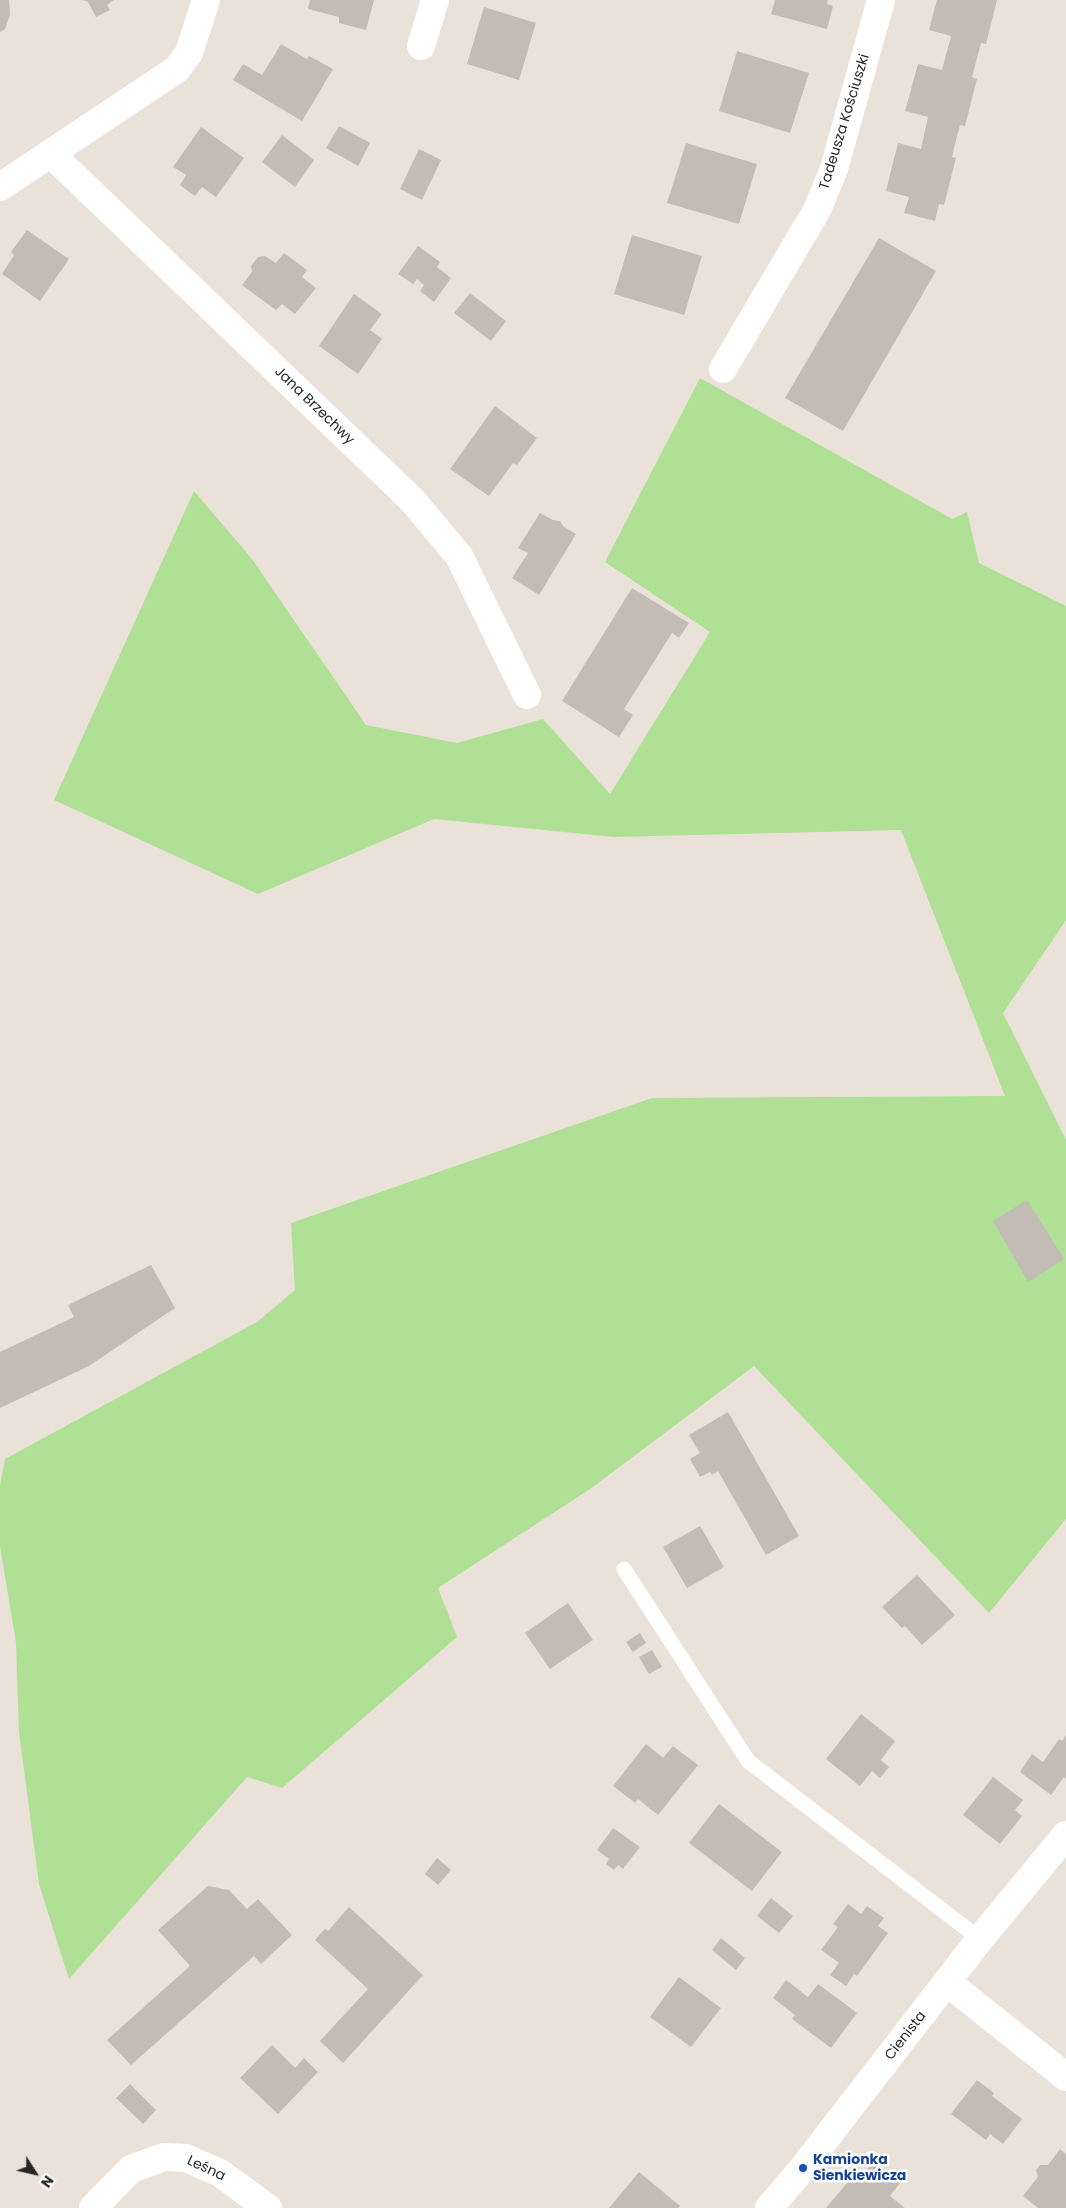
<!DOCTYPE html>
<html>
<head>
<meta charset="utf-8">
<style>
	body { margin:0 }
	#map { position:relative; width:1066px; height:2208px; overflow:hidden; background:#eae2d9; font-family:Poppins,sans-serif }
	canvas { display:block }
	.north { position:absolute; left:10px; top:2148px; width:50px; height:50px; -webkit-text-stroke:4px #fff; paint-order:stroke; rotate:125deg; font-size:14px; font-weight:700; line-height:20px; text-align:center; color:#272727 }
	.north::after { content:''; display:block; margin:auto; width:18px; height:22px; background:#272727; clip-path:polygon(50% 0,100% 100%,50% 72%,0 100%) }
</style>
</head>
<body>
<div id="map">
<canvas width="1066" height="2208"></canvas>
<div class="north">N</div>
</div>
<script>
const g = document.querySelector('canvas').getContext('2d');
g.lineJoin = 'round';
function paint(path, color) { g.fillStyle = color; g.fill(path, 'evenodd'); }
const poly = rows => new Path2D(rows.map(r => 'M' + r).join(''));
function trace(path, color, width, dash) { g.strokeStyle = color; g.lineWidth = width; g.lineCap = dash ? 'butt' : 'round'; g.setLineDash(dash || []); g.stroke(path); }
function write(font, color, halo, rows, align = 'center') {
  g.font = font + ' Poppins,sans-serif'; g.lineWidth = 5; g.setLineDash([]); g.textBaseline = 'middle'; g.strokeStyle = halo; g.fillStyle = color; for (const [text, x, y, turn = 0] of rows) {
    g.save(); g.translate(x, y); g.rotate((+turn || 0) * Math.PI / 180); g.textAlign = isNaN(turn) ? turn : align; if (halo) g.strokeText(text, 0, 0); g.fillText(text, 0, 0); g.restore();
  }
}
paint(poly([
	[700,378,952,519,967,512,979,563,1066,606,1066,920,1003,1013,1066,1140,1066,1519,989,1613,754,1366,590,1489,438,1588,457,1637,282,1788,247,1777,69,1979,39,1884,19,1732,16,1643,0,1546,0,1485,5,1459,257,1322,295,1290,291,1223,652,1098,1005,1096,901,830,614,837,434,819,258,894,54,800,194,491,252,559,366,725,457,743,543,719,610,794,710,632,605,562]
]), '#afe095');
paint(poly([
	[0,0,9,0,10,15,5,29,0,32],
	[82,0,114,0,107,5,110,10,96,17,88,2],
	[310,0,374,0,366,30,339,23,339,17,308,9],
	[775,0,828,0,827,4,833,6,827,29,771,14],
	[937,0,997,0,986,44,981,43,972,77,977,79,965,126,960,125,956,140,952,157,956,158,944,205,939,204,935,221,904,213,909,197,886,191,898,143,921,149,928,117,905,111,918,64,942,70,951,36,929,30],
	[484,7,536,23,519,80,467,64],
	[281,44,307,59,309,56,333,69,302,121,233,80,243,64,262,75],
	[737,51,809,73,790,133,719,111],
	[339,126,370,143,358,166,326,148],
	[201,127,244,158,216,197,202,187,195,196,180,185,186,175,173,167],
	[282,135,314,160,295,187,262,162],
	[686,143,757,164,739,224,667,203],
	[419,149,441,160,422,200,400,189],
	[27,230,69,259,40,301,2,274,14,255,11,252],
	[632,235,702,256,684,315,614,294],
	[879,238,936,271,843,431,785,398],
	[418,246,440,262,437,267,451,278,434,302,420,291,424,285,417,279,413,284,398,274],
	[284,253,307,270,302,277,316,288,295,314,282,304,276,310,242,285,252,272,251,266,258,257,265,256,276,263],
	[470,293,506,321,491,341,454,313],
	[354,294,382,314,370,330,382,339,358,374,319,346],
	[495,406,537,438,517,465,513,463,489,496,450,469],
	[540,513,553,520,560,521,564,527,576,534,539,595,512,578,528,553,518,548],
	[632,588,689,623,679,638,672,633,624,709,633,715,619,737,562,701],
	[1027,1200,1064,1259,1028,1282,993,1221],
	[151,1265,175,1308,89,1366,0,1408,0,1352,74,1317,68,1305],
	[728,1412,799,1536,766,1555,718,1471,712,1475,710,1472,700,1477,690,1459,700,1453,689,1435],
	[700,1526,724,1567,687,1588,663,1547],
	[917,1575,955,1615,922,1645,905,1626,902,1628,882,1607],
	[568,1603,593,1640,550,1669,525,1633],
	[640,1633,646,1643,633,1652,626,1642],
	[652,1650,662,1667,649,1674,639,1657],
	[861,1714,895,1741,881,1760,889,1767,880,1778,872,1771,860,1786,826,1759],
	[1066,1735,1066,1779,1064,1777,1051,1795,1020,1772,1032,1754,1043,1762,1059,1739,1062,1741],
	[646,1744,663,1758,673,1746,698,1765,658,1815,638,1799,635,1803,613,1786],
	[993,1777,1023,1800,1015,1810,1022,1816,1000,1844,963,1815],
	[719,1804,782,1852,752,1891,689,1843],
	[613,1828,640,1847,623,1869,618,1865,614,1870,606,1864,609,1859,597,1850],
	[437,1858,451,1870,438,1885,425,1874],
	[208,1886,229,1890,247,1909,258,1899,292,1935,261,1964,254,1956,131,2065,107,2040,190,1966,158,1930],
	[771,1898,793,1916,779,1933,757,1916],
	[848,1904,861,1914,867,1906,884,1918,878,1926,888,1933,857,1976,854,1974,846,1986,830,1975,839,1963,821,1950,838,1927,833,1924],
	[349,1907,423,1975,343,2063,320,2041,368,1989,315,1940,325,1929,328,1931],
	[721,1938,745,1958,736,1970,712,1950],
	[679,1977,721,2008,691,2047,650,2017],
	[786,1980,808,1997,818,1984,857,2013,831,2048,792,2019,795,2015,773,1998],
	[272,2045,295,2068,304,2058,318,2072,278,2114,240,2078],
	[977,2080,994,2093,992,2096,1022,2119,1003,2144,990,2134,986,2140,951,2114],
	[130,2084,156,2110,143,2124,116,2098],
	[1060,2149,1066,2154,1066,2208,1038,2208,1023,2196,1038,2177,1036,2170,1038,2168,1040,2165,1048,2165],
	[874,2161,900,2183,890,2196,905,2208,826,2208,858,2170,863,2174],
	[639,2172,680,2206,678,2208,609,2208]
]), '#c2bcb5');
trace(poly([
	[624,1569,748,1761,980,1939]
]), '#fff', 15);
trace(poly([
	[421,46,435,0],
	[51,154,412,500,459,556,527,695],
	[0,187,177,69,189,53,206,0],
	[723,369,817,210,834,169,881,0],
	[947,1982,1066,2077],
	[93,2208,131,2169,164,2157,186,2158,220,2173,268,2208],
	[769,2208,803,2168,980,1939,1066,1835]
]), '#fff', 28);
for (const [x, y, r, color] of [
	[803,2168,5,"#1a4fb4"]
]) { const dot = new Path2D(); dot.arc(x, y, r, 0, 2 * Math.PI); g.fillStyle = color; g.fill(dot); trace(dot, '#fff', 2); }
write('14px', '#272727', '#fff', [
	["Tadeusza Kościuszki",845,122,-73],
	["Jana Brzechwy",314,406,44],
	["Cienista",906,2036,-52],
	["Leśna",206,2169,25]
]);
write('bold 14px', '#164399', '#fff', [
	["Kamionka",813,2160],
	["Sienkiewicza",813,2176]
], 'left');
</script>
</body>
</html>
